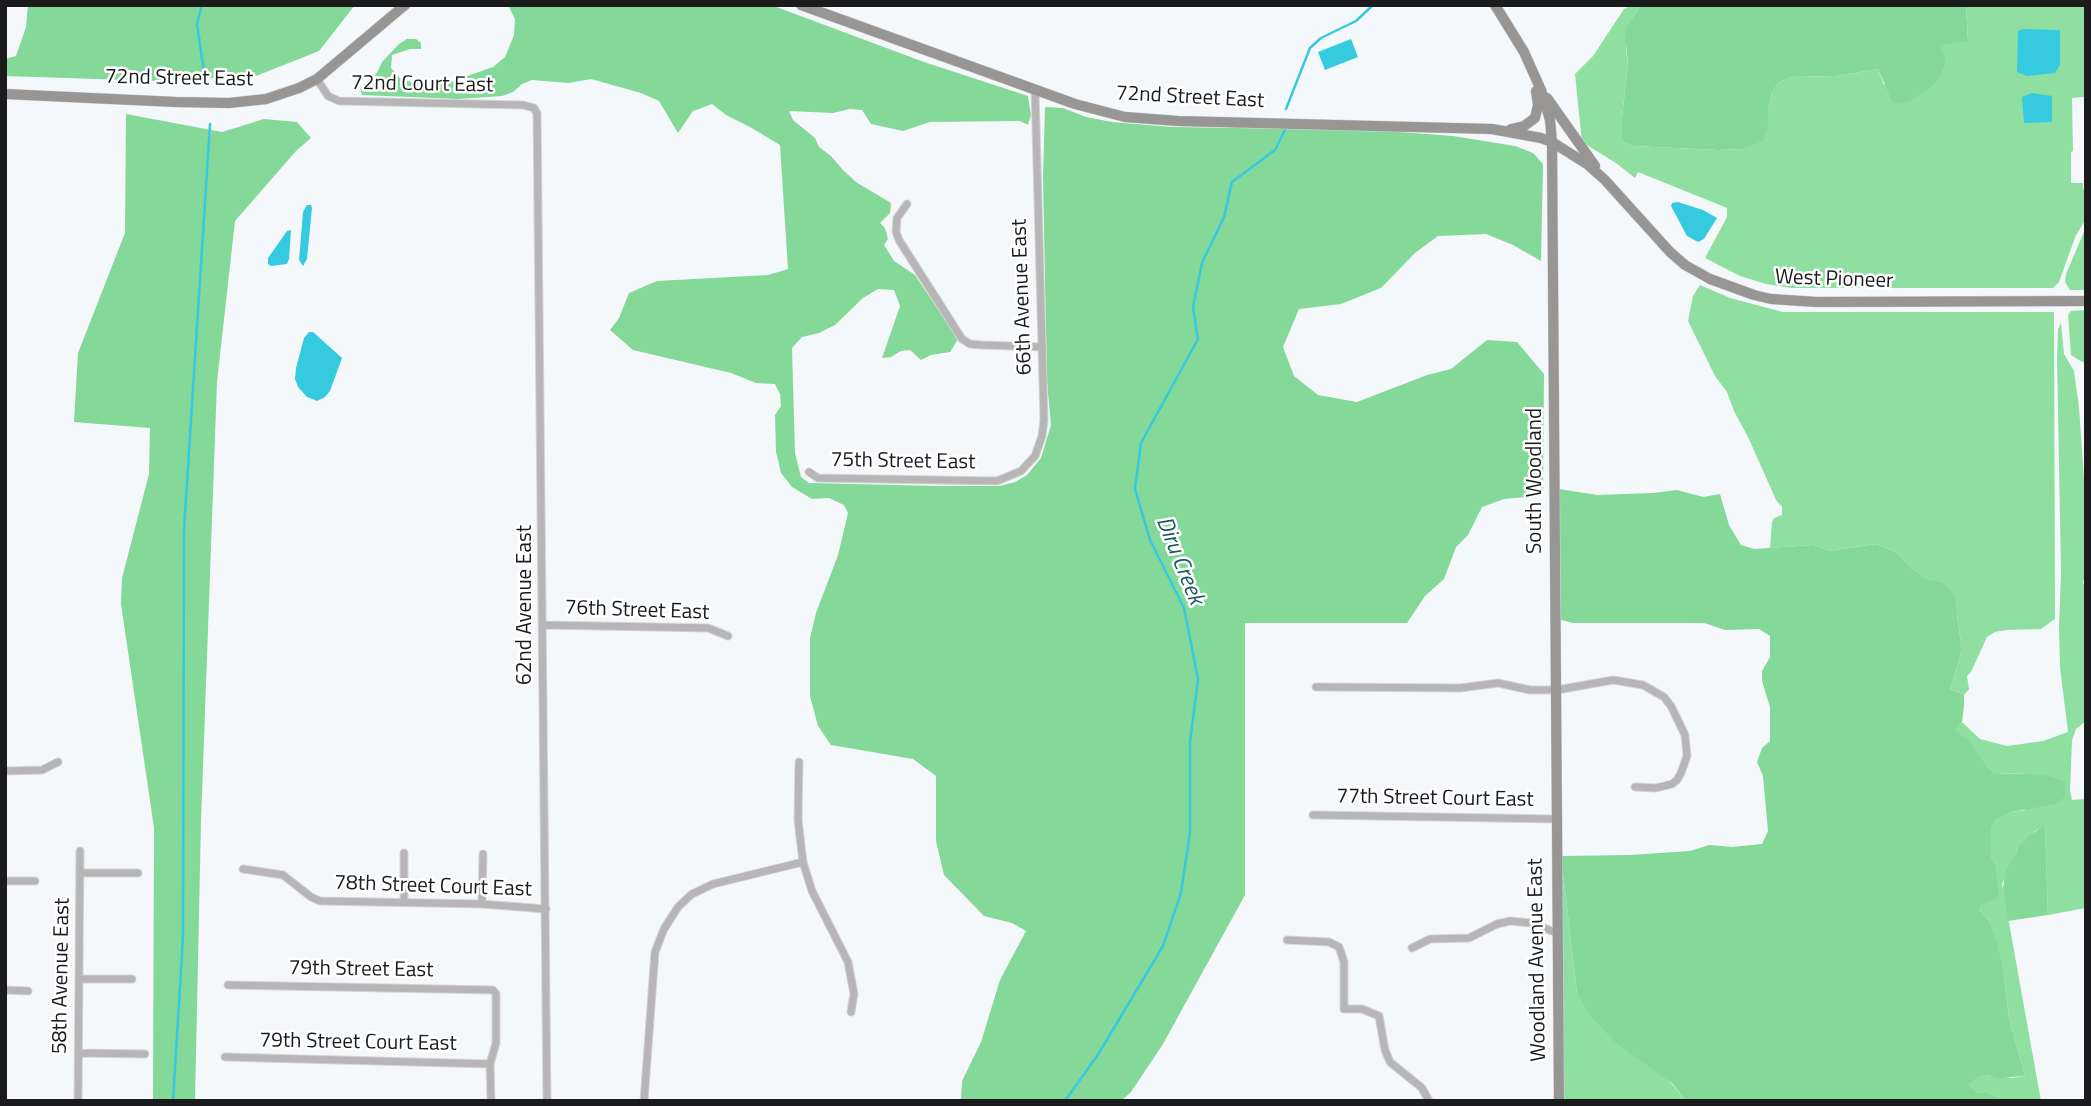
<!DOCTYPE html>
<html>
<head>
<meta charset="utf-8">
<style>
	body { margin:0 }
	#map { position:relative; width:2091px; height:1106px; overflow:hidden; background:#f5f8fb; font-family:"Titillium Web",sans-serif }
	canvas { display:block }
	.frame { position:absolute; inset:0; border:7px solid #1b1b1d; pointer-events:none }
</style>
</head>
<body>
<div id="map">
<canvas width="2091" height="1106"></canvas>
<div class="frame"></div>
</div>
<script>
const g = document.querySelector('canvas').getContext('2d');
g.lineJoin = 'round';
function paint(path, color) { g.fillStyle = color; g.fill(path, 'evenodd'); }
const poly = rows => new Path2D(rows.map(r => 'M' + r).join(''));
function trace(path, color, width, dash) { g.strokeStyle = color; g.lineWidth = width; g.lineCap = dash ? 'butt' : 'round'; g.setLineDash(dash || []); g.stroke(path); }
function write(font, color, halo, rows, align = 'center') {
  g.font = font + ' "Titillium Web",sans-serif'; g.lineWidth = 5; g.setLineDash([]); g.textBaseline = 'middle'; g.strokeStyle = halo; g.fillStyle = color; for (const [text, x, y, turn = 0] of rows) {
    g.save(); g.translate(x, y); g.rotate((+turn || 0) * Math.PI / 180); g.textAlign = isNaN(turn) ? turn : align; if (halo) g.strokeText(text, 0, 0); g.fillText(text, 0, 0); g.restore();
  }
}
paint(poly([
	[1633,5,1641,5,1628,24,1626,49,1628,64,1622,117,1622,141,1633,146,1719,150,1742,149,1768,127,1768,111,1772,92,1779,82,1793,77,1836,76,1878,69,1884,85,1940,46,1968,40,1966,5,2086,5,2086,94,2084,97,2072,98,2073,151,2071,152,2071,183,2083,183,2083,189,2086,189,2086,219,2076,235,2059,282,2053,288,1791,288,1766,284,1740,276,1705,258,1727,217,1727,208,1638,172,1635,178,1616,163,1582,142,1575,74,1593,56,1624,9],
	[2086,227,2086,290,2070,290,2065,282,2066,274],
	[1700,285,1730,298,1783,312,2054,312,2055,619,2041,629,2007,630,1995,632,1987,637,1971,672,1967,676,1969,689,1964,695,1950,689,1962,650,1957,615,1943,584,1928,579,1911,568,1898,553,1876,544,1829,551,1814,545,1770,548,1772,522,1774,518,1782,515,1782,507,1776,500,1749,439,1734,411,1727,392,1715,376,1688,321,1693,296],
	[2086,310,2086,362,2082,362,2071,355,2068,315,2071,311],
	[2061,323,2064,354,2074,371,2079,407,2085,493,2086,576,2083,582,2086,592,2086,721,2076,729,2072,740,2070,790,2072,800,2086,799,2086,908,2048,915,2045,826,2035,831,2017,850,2002,884,2041,1101,1999,1101,1998,1097,1989,1093,1978,1093,1969,1085,1977,1078,1989,1075,2012,1078,2025,1076,2009,1018,2004,976,1989,921,1979,910,1979,905,1990,900,1995,864,1991,856,1991,829,1996,820,2011,812,2025,810,2025,774,1995,773,1987,767,1953,730,1962,722,1980,739,2007,746,2043,741,2068,732,2060,667,2059,626,2061,573,2057,358,2058,329],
	[1561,856,1577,993,1673,1085,1685,1101,1564,1101]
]), '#8fdfa1');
paint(poly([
	[28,5,355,5,319,51,256,76,158,81,5,76,5,59,16,56,26,27],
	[508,5,771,5,924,62,1028,96,1031,115,1028,125,1020,121,930,122,903,131,871,124,862,110,850,109,833,113,789,111,793,120,815,138,819,147,831,156,843,170,856,182,891,203,890,213,880,223,885,228,888,239,884,245,894,261,915,275,958,339,950,352,931,355,921,360,910,350,901,351,891,357,882,358,900,306,894,290,878,289,863,298,835,325,819,333,802,337,792,348,795,453,801,477,809,483,936,486,1000,486,1015,482,1027,475,1041,458,1051,425,1047,382,1043,177,1045,107,1063,108,1086,117,1112,122,1172,127,1373,130,1453,136,1515,146,1533,153,1543,164,1541,261,1513,245,1486,234,1438,236,1415,253,1381,288,1341,304,1299,309,1283,347,1294,376,1318,395,1357,402,1427,375,1451,369,1487,340,1517,342,1544,374,1543,491,1525,497,1504,499,1482,507,1468,535,1456,547,1444,579,1425,596,1407,623,1245,623,1245,895,1163,1044,1131,1092,1121,1101,961,1101,962,1081,981,1042,1000,980,1026,931,1012,923,984,916,944,875,936,841,936,776,913,759,831,745,818,726,810,696,810,638,816,613,838,555,848,513,844,505,829,498,812,499,792,487,781,473,776,452,775,415,781,406,780,394,775,384,756,383,731,373,633,350,610,330,619,318,629,293,657,281,768,275,788,269,780,145,750,127,726,115,712,104,693,111,678,133,659,101,641,93,591,79,568,83,532,80,522,84,513,92,502,96,458,99,362,95,360,89,377,73,382,62,399,44,407,39,416,39,421,43,421,49,410,49,392,55,391,68,400,78,411,82,450,82,493,67,505,57,514,35,515,19],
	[1641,5,1966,5,1968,41,1940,46,1946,61,1939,79,1928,90,1908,102,1893,103,1878,69,1836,76,1793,77,1779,82,1772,92,1768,111,1768,127,1763,141,1742,149,1719,150,1633,146,1622,141,1622,117,1628,64,1625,33,1628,24],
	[126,114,222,132,264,119,297,122,311,138,296,151,235,221,217,382,201,821,195,1101,153,1100,154,828,121,604,122,578,149,474,150,428,74,422,78,353,125,233],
	[1559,489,1597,495,1653,493,1677,490,1703,497,1720,494,1729,525,1741,545,1754,549,1814,545,1829,551,1876,544,1898,553,1911,568,1928,579,1943,583,1954,594,1962,650,1950,689,1964,695,1964,706,1962,722,1954,730,1967,739,1987,767,1995,773,2044,775,2065,781,2065,797,2055,804,2011,812,1996,820,1991,829,1991,856,1995,864,1999,898,1980,905,1979,910,1989,921,1997,943,2004,976,2009,1018,2025,1076,1998,1078,1989,1075,1977,1078,1969,1085,1978,1093,1989,1093,1998,1097,1999,1101,1685,1101,1673,1084,1615,1042,1590,1015,1577,993,1561,856,1630,855,1690,851,1709,845,1732,847,1762,844,1768,831,1763,776,1757,762,1762,748,1770,741,1770,707,1762,681,1762,671,1770,657,1770,636,1759,629,1725,630,1704,623,1573,623,1561,620],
	[2045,825,2048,915,2008,921,2003,889,2005,873,2020,845,2030,835]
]), '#84d898');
paint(poly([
	[2023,29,2060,30,2060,65,2055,73,2027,76,2017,72,2018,31],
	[1351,39,1358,57,1325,70,1318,52],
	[2032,93,2052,96,2052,122,2024,123,2022,97],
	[1678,202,1703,210,1717,218,1704,239,1698,242,1687,236,1671,206,1672,203],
	[307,205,311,205,312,208,307,259,303,266,299,260,303,212],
	[291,230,289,259,287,264,271,266,268,264,268,258,287,231],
	[309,332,313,332,342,358,330,391,325,397,317,401,307,397,298,387,295,379,296,368,304,338]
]), '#36cae0');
trace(poly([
	[202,5,197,24,206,86],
	[1286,109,1310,48,1321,38,1356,21,1373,5],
	[173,1101,183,937,184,529,210,124],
	[1065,1101,1099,1053,1163,946,1181,893,1190,832,1190,742,1198,679,1184,608,1150,540,1135,489,1141,443,1198,339,1193,307,1202,263,1224,217,1232,182,1275,150,1285,130]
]), '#36cae0', 2.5);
const street = poly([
	[317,79,328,96,339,101,523,105,534,108,537,113,547,1101],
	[907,204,897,218,896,232,899,240,962,339,970,344,982,345,1043,347],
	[809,472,818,478,997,481,1021,471,1035,456,1042,436,1044,420,1035,90],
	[543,625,708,628,728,636],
	[1316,687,1460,688,1498,683,1530,690,1557,690,1613,680,1643,685,1664,697,1671,706,1685,735,1687,756,1681,773,1677,780,1672,784,1656,788,1635,787],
	[799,762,798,820,803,862,812,891,848,962,854,994,851,1012],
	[5,771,42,770,58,762],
	[1313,815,1556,819],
	[243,869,283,875,311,897,320,901,482,904,546,909],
	[81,873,138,873],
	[5,881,35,881],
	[404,901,404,853],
	[482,904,483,854],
	[1287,940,1329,942,1339,947,1344,962,1344,1009,1362,1009,1379,1016,1385,1050,1390,1062,1422,1088,1429,1101],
	[1412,948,1430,939,1469,938,1497,924,1510,921,1531,923,1557,933],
	[80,979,132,979],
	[228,985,493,990,496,994,496,1043,490,1064,491,1101],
	[5,990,28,991],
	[79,1053,145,1054],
	[225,1057,490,1064],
	[78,1101,80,851],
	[644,1101,655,952,664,929,678,907,692,894,713,884,803,862]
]);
const secondary = poly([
	[801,5,1075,104,1125,117,1178,121,1492,129,1541,138,1552,142,1587,164,1605,180,1670,252,1685,265,1710,279,1754,295,1771,299,1817,302,2086,301],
	[1495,5,1524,52,1541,90,1550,120,1552,142,1559,1101],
	[5,94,176,102,229,103,266,99,299,88,317,79,405,5],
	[1547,98,1595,166],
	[1511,129,1524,126,1535,118,1538,105,1536,91]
]);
trace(street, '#d2d5d7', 9);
trace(secondary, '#d2d5d7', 11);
trace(street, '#b7b5b5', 7);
trace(secondary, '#989595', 10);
write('21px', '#1b1b1d', '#fff', [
	["72nd Street East",179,79,1],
	["72nd Court East",422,85,1],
	["72nd Street East",1190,98,3],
	["West Pioneer",1834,280,2],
	["66th Avenue East",1023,297,-92],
	["75th Street East",903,462,1],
	["South Woodland",1536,481,-90],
	["62nd Avenue East",526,605,-90],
	["76th Street East",637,611,2],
	["77th Street Court East",1435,799,1],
	["78th Street Court East",433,887,2],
	["Woodland Avenue East",1538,960,-91],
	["79th Street East",361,970,1],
	["58th Avenue East",62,976,-89],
	["79th Street Court East",358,1043,1]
]);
write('italic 23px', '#1d5761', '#fff', [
	["Diru Creek",1179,561,68]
]);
</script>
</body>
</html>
